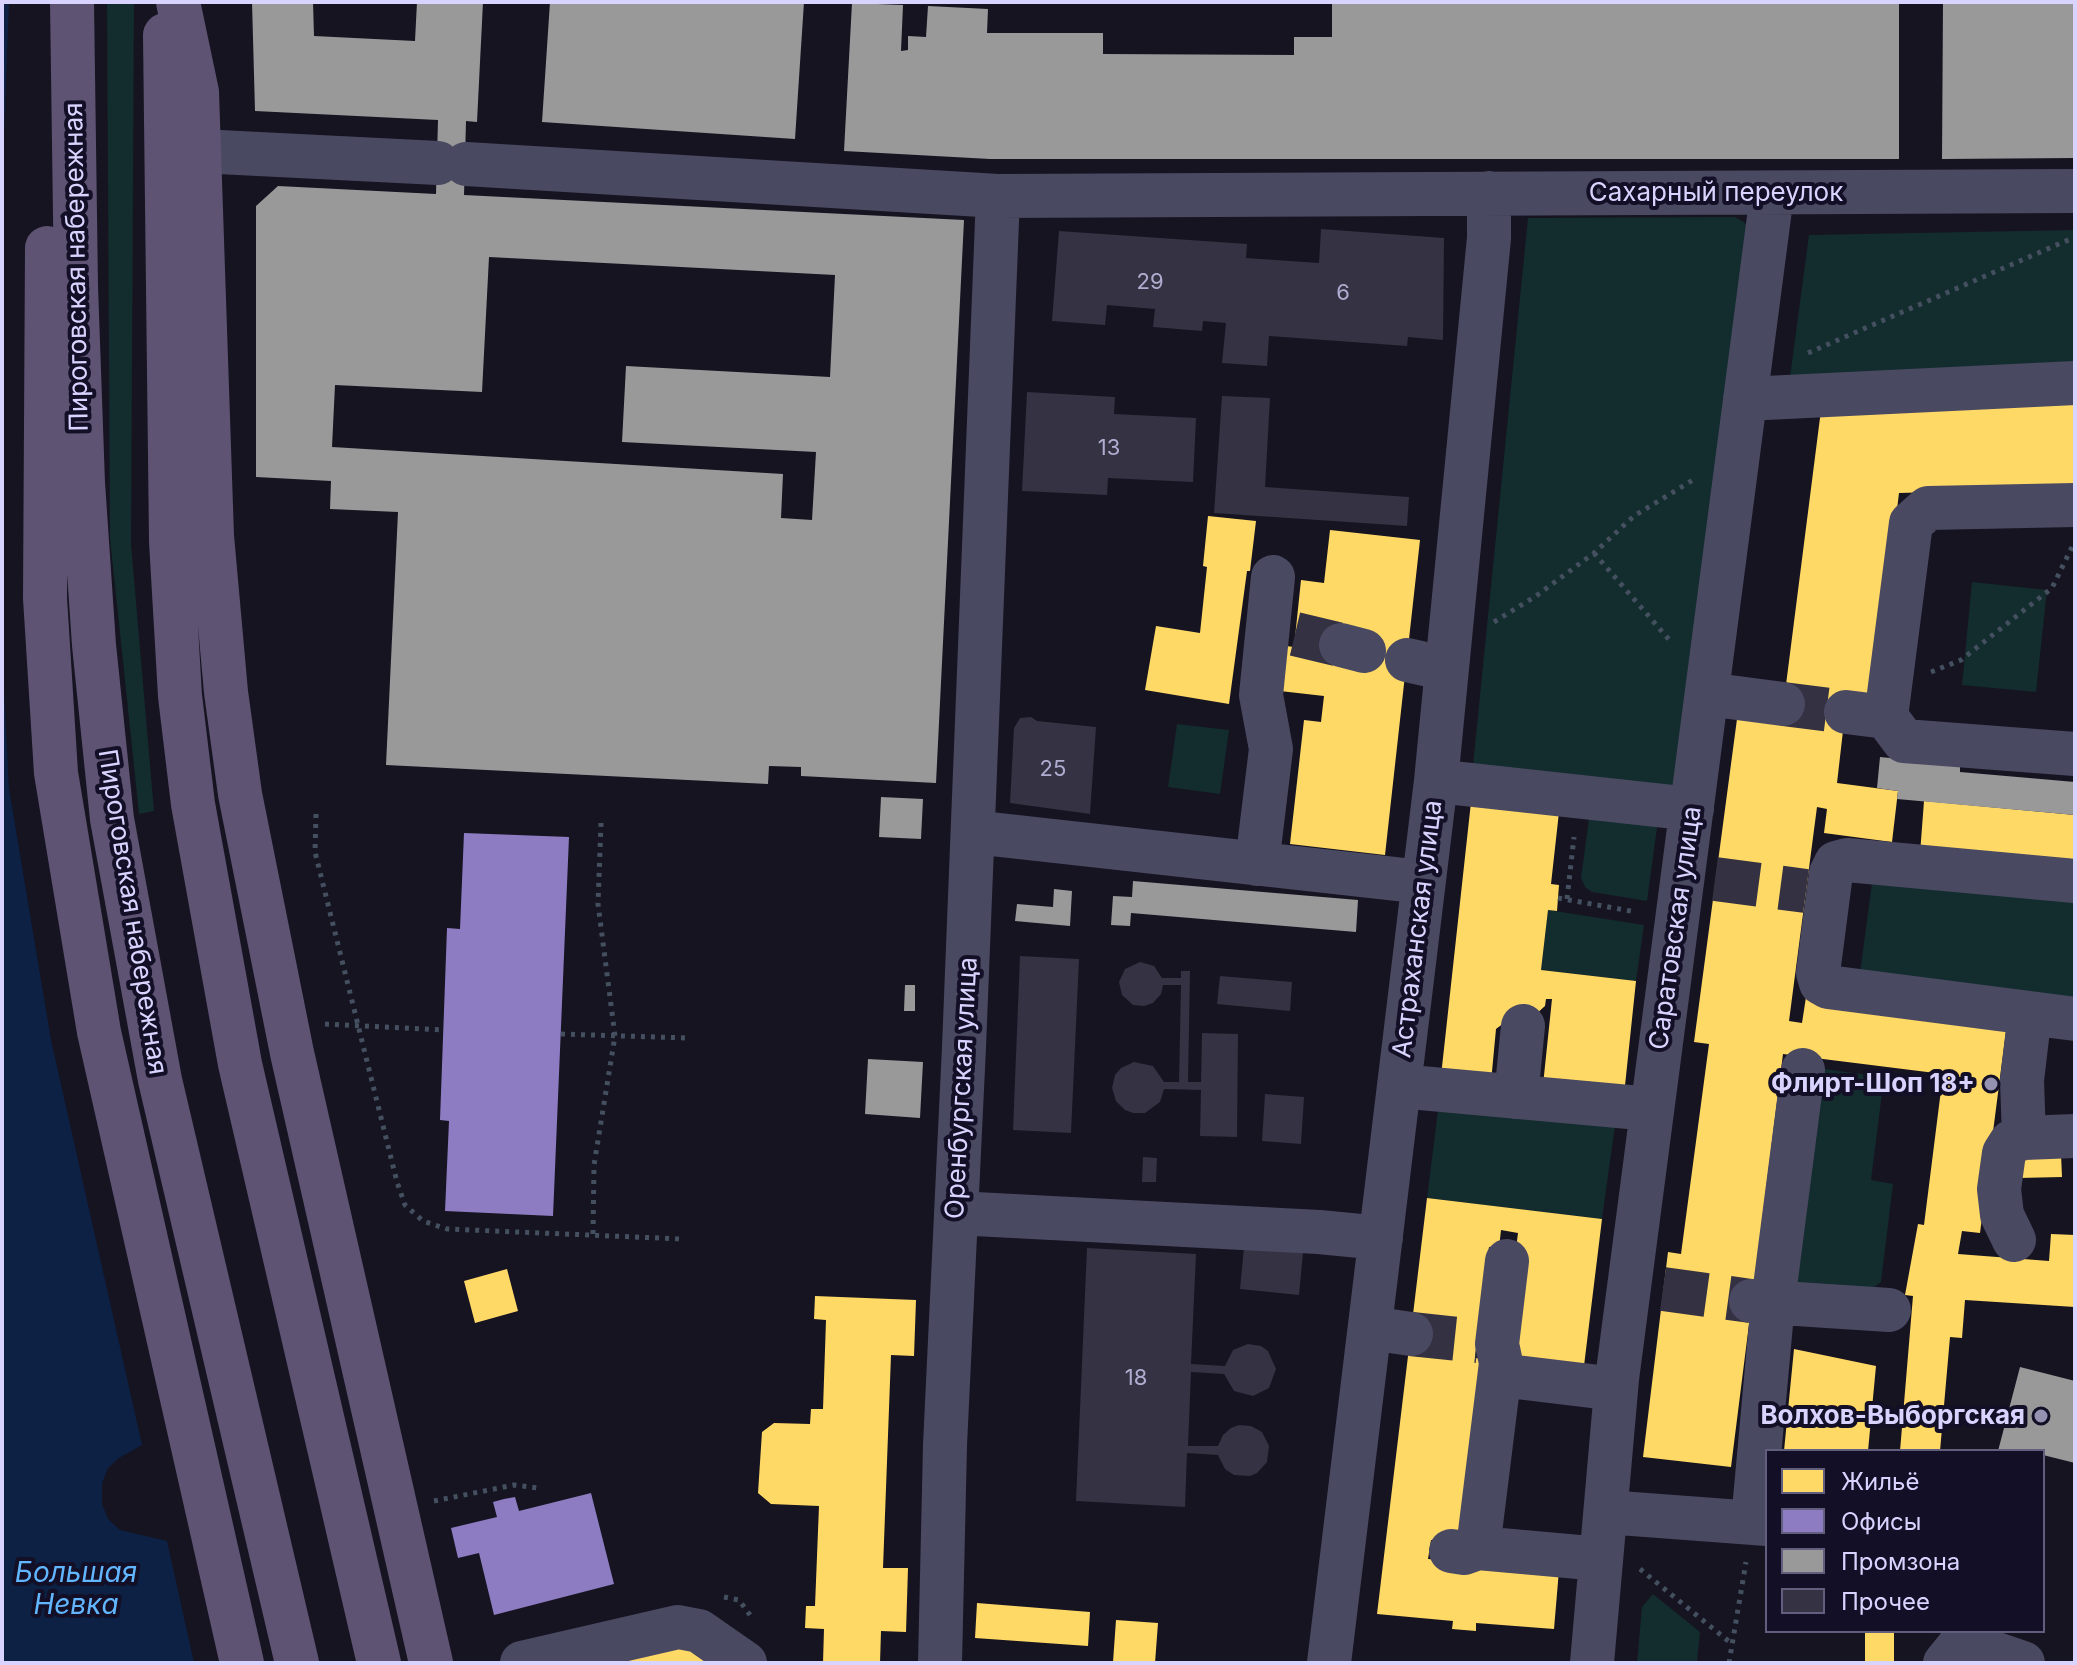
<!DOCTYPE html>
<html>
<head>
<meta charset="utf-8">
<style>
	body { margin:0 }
	#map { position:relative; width:2077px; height:1665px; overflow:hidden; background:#161421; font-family:Inter,sans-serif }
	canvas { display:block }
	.frame { position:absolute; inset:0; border:4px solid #d9d4ff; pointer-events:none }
	.legend { position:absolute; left:1765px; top:1449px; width:280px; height:184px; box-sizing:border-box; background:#130f26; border:2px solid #625e7d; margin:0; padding:10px 14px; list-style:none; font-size:24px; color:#d9d4ff }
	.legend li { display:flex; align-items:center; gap:16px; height:40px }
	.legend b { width:40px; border:2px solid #625e7d }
</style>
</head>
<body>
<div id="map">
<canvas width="2077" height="1665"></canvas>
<div class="frame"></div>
<ul class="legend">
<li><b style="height:22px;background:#ffd966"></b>Жильё</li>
<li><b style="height:22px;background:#8e7cc3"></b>Офисы</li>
<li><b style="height:22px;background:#999"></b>Промзона</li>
<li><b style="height:22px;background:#343243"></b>Прочее</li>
</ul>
</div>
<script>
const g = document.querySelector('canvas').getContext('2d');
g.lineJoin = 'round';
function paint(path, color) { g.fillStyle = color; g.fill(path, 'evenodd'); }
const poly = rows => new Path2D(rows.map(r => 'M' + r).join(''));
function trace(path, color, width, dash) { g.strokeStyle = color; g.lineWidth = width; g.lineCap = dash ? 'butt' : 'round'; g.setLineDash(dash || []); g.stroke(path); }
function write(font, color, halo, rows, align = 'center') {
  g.font = font + ' Inter,sans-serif'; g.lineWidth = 8; g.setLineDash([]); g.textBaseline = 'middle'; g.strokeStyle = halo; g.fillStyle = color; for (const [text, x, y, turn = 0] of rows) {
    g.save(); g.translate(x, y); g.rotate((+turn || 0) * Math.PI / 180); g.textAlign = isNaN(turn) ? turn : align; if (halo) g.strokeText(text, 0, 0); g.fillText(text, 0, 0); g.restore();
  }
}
paint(poly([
	[107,2,134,2,131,544,154,811,139,814,110,538],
	[1735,217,1744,222,1750,231,1674,798,1472,775,1528,218],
	[2075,230,2075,363,1790,377,1809,235],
	[1972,582,2047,590,2036,692,1962,685],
	[1177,724,1229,730,1220,794,1168,787],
	[1590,811,1658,820,1647,901,1592,892,1585,887,1581,878],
	[1872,883,2075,900,2075,1000,1860,973],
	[1548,910,1644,925,1636,981,1541,970],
	[1824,1069,1884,1077,1871,1180,1893,1184,1881,1282,1864,1295,1795,1289],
	[1439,1102,1616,1118,1602,1219,1427,1198],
	[1653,1594,1700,1632,1697,1663,1637,1663,1642,1607]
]), '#132c2d');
paint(poly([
	[2,2,9,2,2,187],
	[2,649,9,789,51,1040,142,1445,119,1458,108,1468,102,1483,102,1504,108,1519,120,1530,167,1541,194,1663,2,1663]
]), '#0d2144');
paint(poly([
	[2075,402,2075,488,1899,493,1874,700,1847,696,1837,783,1898,791,1892,842,1824,833,1827,809,1817,807,1789,1021,1802,1023,1806,997,2007,1023,1980,1233,1962,1231,1958,1254,2049,1261,2051,1234,2075,1235,2075,1307,1965,1300,1962,1338,1950,1337,1940,1451,1900,1451,1913,1296,1905,1295,1918,1224,1924,1225,1943,1074,1783,1054,1731,1467,1643,1457,1668,1252,1681,1254,1709,1044,1694,1042,1737,719,1781,724,1821,410],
	[1208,516,1256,521,1250,571,1247,571,1229,704,1145,690,1156,626,1200,633,1207,567,1203,566],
	[1330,530,1420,540,1385,855,1290,844,1304,720,1321,722,1324,696,1280,691,1286,646,1294,647,1301,580,1324,583],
	[1472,793,1560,803,1551,884,1559,885,1557,911,1548,910,1541,970,1636,981,1624,1095,1543,1085,1552,999,1546,999,1545,1006,1535,1015,1517,1013,1496,1029,1491,1082,1441,1076],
	[1924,801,2075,815,2075,868,1920,854],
	[2061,1154,2062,1177,2018,1178,2017,1155],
	[1427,1198,1602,1219,1583,1374,1515,1366,1513,1271,1518,1233,1501,1230,1499,1248,1489,1247,1475,1358,1488,1359,1465,1533,1452,1543,1431,1540,1428,1559,1559,1570,1554,1629,1476,1623,1476,1631,1452,1629,1453,1621,1377,1614],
	[507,1269,518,1311,475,1323,464,1281],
	[815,1296,916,1300,914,1356,891,1355,883,1568,908,1568,906,1632,881,1631,880,1663,823,1663,824,1629,805,1628,806,1606,815,1606,819,1506,771,1504,758,1493,762,1432,774,1423,810,1424,811,1409,823,1409,826,1320,814,1319],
	[1794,1349,1876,1366,1868,1451,1784,1451],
	[977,1603,1090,1612,1088,1646,975,1638],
	[1116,1620,1158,1623,1155,1663,1113,1662],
	[1865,1631,1894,1631,1894,1663,1865,1663],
	[686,1639,721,1663,595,1663]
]), '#ffd966');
paint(poly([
	[464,833,569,837,553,1216,445,1211,449,1121,440,1120,447,928,460,929],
	[591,1493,614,1584,494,1615,479,1553,458,1558,451,1528,497,1517,493,1502,504,1499,515,1497,519,1511]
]), '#8e7cc3');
paint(poly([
	[252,2,313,2,314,36,415,41,417,2,483,2,477,122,466,121,464,195,964,220,936,783,801,776,801,767,769,766,768,784,386,765,398,512,330,509,331,481,256,477,256,206,278,186,436,194,438,120,255,111],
	[489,257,835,275,830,377,626,366,622,442,816,452,812,520,781,518,783,474,332,447,335,385,482,392],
	[550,2,804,2,795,139,542,122],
	[1332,2,1899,2,1899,159,990,159,844,151,852,3,903,5,901,51,908,50,908,36,926,37,928,6,988,9,987,33,1103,33,1103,54,1294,55,1294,37,1332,37],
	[1943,2,2075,2,2075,158,1942,159],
	[1880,757,1960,765,1960,772,2075,782,2075,815,1897,799,1898,791,1877,788],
	[881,797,923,799,921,839,879,837],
	[1133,881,1358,900,1356,932,1131,913,1130,926,1111,925,1113,896,1132,897],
	[1054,889,1072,891,1070,926,1015,921,1017,904,1053,907],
	[905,985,915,985,915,1011,904,1011],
	[868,1059,923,1062,920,1118,865,1114],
	[2020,1367,2075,1381,2075,1463,2043,1455,2043,1451,1998,1451]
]), '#999');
paint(poly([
	[1321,229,1444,238,1443,340,1408,337,1407,346,1269,336,1267,366,1222,363,1226,323,1203,321,1202,331,1153,327,1155,309,1107,305,1105,325,1052,321,1059,231,1247,244,1246,258,1319,263],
	[1027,392,1115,397,1114,414,1196,418,1193,482,1108,478,1107,495,1022,491],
	[1222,396,1270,398,1265,487,1409,497,1407,526,1214,513],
	[1031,717,1037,721,1096,727,1090,814,1010,803,1014,728,1020,718],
	[1020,956,1079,959,1071,1133,1013,1130],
	[1140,962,1154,966,1162,978,1181,978,1181,971,1190,971,1188,1082,1201,1082,1202,1033,1238,1034,1237,1137,1200,1136,1201,1090,1164,1089,1160,1102,1145,1113,1133,1113,1125,1110,1116,1101,1112,1088,1115,1075,1121,1068,1134,1062,1153,1066,1164,1082,1179,1082,1181,985,1163,985,1161,994,1153,1003,1144,1006,1133,1005,1122,995,1119,982,1125,969],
	[1220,976,1292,982,1290,1011,1217,1004],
	[1265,1094,1304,1097,1301,1144,1262,1141],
	[1143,1157,1157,1158,1156,1182,1142,1182],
	[1244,1247,1303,1253,1299,1295,1240,1289],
	[1087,1248,1196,1254,1191,1364,1225,1366,1233,1350,1248,1344,1261,1346,1268,1351,1276,1369,1269,1388,1253,1396,1234,1391,1224,1374,1191,1372,1188,1446,1218,1446,1223,1435,1231,1428,1239,1425,1251,1426,1262,1432,1269,1446,1267,1462,1257,1473,1250,1476,1234,1475,1225,1469,1218,1455,1187,1453,1185,1507,1076,1501]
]), '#343243');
trace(poly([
	[1295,634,1341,645],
	[1783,704,1846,712],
	[1715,879,1806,891],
	[1663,1289,1751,1301],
	[1411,1334,1478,1341]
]), '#333142', 44, [44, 22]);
trace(poly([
	[1808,353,2075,237],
	[1594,553,1672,643],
	[1494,622,1536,596,1594,553,1634,516,1693,480],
	[1931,672,1961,660,2052,588,2072,547],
	[316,814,315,852,397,1182,405,1205,423,1221,447,1229,682,1239],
	[1558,898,1636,912],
	[1567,899,1574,837],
	[325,1024,443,1030],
	[561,1034,688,1038],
	[593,1234,594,1165,615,1036,598,904,601,823],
	[434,1501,514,1485,539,1488],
	[1640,1569,1732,1644],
	[724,1597,739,1600,750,1615],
	[1729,1663,1746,1562]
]), '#44505f', 5, [4, 6]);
trace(poly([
	[199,151,438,163],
	[466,164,998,196,2075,191],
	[1745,399,2075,383],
	[1341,645,1364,651],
	[1407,660,1447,669],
	[1707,694,1783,704],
	[1846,712,1886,717,1904,741,2075,754],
	[1886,717,1911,523,1928,508,2075,505],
	[1436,781,1692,809],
	[973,832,1423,882],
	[1257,864,1271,749,1261,695,1273,577],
	[2075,881,1847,860,1836,863,1831,873,1818,973,1821,983,1828,987,2075,1019],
	[1399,1086,1651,1109],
	[1516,1097,1523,1026],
	[2024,1138,2022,1080,2030,1013],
	[956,1213,1319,1232,1381,1238],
	[2014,1240,2002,1215,1999,1189,2004,1153,2011,1142,2024,1138,2075,1136],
	[1751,1301,1889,1310],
	[1370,1328,1411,1334],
	[1500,1375,1616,1389],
	[1606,1512,1767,1524],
	[1753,1521,1773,1302,1803,1070],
	[1478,1548,1501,1363,1497,1344,1507,1261],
	[1451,1551,1464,1553,1478,1548,1601,1559],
	[522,1663,678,1627,699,1631,745,1663],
	[940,1663,945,1445,964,1047,998,196],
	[1329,1663,1436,781,1489,238,1489,193],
	[1592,1663,1617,1379,1772,194],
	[1945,1663,1958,1647,1976,1647,2023,1663]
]), '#4a4962', 44);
trace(poly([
	[72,2,76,286,83,483,94,645,112,819,160,1080,297,1663],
	[178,2,197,92,212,536,226,692,240,794,292,1053,431,1663],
	[165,35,171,541,180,696,193,804,240,1064,379,1663],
	[47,248,45,598,56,773,99,1032,242,1663]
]), '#5e5373', 44);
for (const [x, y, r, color] of [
	[1991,1084,8,"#9591b1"],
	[2041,1416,8,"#9591b1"]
]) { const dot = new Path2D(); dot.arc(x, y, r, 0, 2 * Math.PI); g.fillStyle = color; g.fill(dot); trace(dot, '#130f26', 3); }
write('22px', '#b0acd0', null, [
	["29",1150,282],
	["6",1343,293],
	["13",1109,448],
	["25",1053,769],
	["18",1136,1378]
]);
write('26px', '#d9d4ff', '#130f26', [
	["Сахарный переулок",1716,193],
	["Пироговская набережная",77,267,-91],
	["Пироговская набережная",132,912,81],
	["Саратовская улица",1676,928,-82],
	["Астраханская улица",1418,929,-83],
	["Оренбургская улица",962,1088,-87]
]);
write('bold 26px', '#d9d4ff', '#130f26', [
	["Флирт-Шоп 18+",1975,1084],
	["Волхов-Выборгская",2025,1416]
], 'right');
write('italic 28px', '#62b6ff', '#130f26', [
	["Большая",76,1574],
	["Невка",76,1606]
]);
</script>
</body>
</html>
